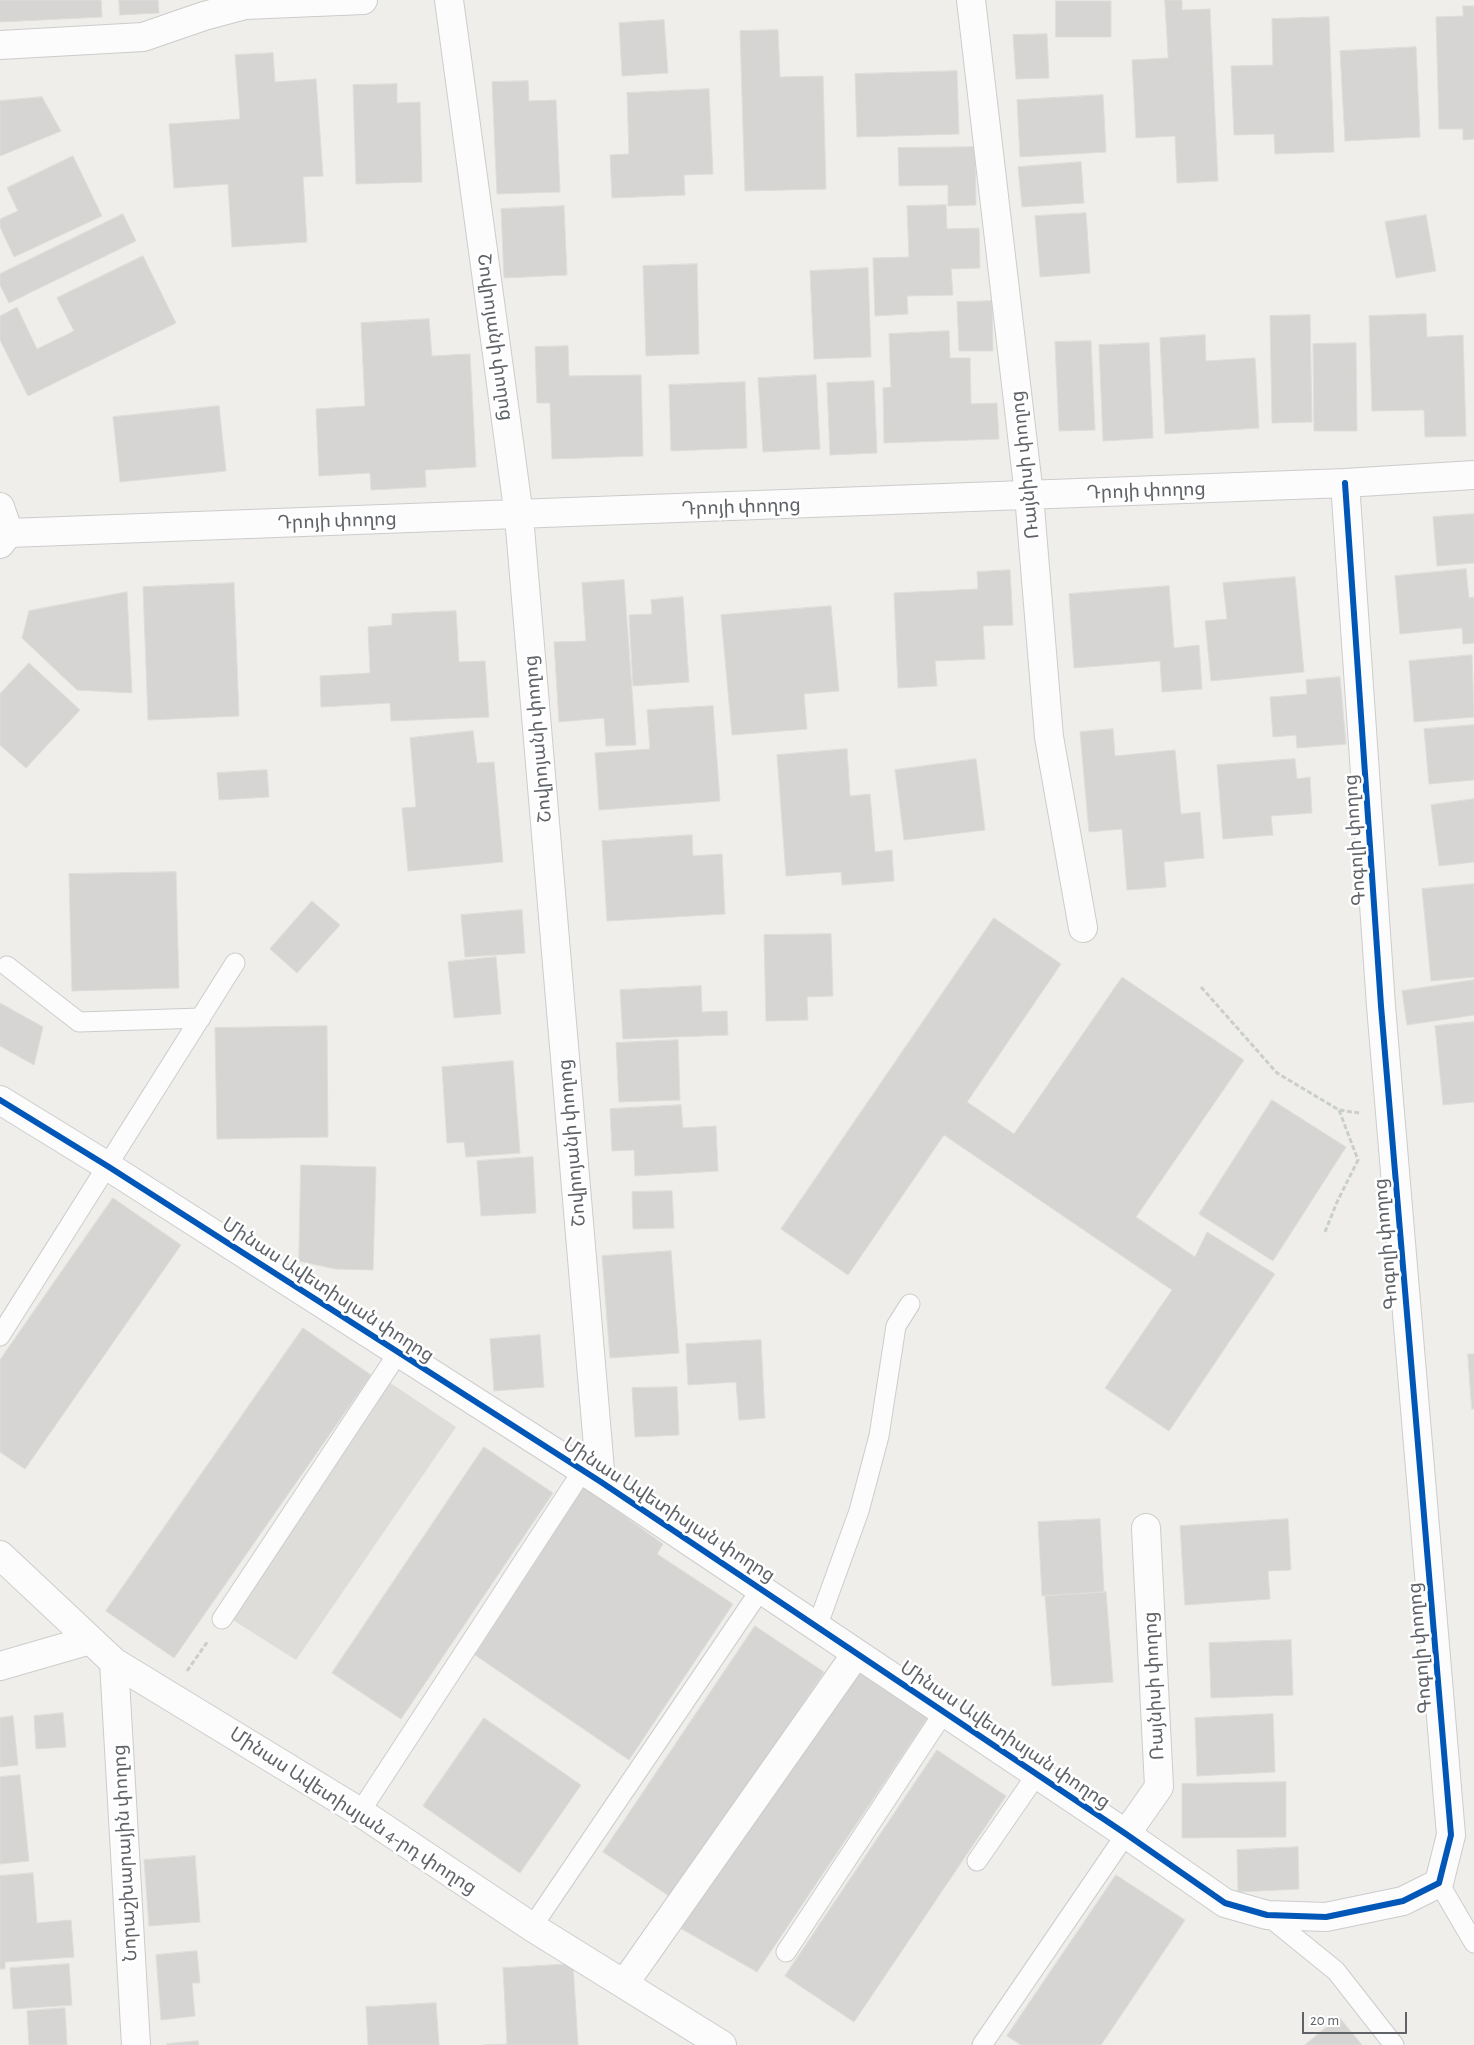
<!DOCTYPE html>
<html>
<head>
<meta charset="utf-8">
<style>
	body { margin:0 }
	#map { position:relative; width:1474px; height:2045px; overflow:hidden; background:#efeeea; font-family:"Alegreya Sans",sans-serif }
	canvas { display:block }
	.scale { position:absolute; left:1302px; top:2012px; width:105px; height:22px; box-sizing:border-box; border:2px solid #5f6368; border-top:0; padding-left:6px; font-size:15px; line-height:18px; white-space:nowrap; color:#5f6368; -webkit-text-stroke:4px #fff; paint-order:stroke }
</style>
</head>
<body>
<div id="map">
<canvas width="1474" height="2045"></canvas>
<div class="scale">20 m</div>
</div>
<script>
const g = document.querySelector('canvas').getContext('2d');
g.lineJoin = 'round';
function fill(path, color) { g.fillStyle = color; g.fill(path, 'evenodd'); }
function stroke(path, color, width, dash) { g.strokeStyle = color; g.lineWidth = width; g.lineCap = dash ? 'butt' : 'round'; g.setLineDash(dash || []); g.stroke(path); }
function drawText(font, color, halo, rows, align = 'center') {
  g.font = font + ' "Alegreya Sans","Noto Sans Armenian",sans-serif'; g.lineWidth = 5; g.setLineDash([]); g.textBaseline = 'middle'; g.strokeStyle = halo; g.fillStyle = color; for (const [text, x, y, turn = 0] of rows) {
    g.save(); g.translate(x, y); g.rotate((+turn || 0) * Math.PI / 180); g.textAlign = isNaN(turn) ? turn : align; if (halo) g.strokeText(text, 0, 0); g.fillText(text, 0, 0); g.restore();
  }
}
const industrial = new Path2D(`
	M389 1382 456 1427 296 1660 225 1615Z`);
const building = new Path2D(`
	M0 0H101L102 17 0 22Z
	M119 0H158L159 13 120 15Z
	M1165 0H1182V10L1210 9 1218 181 1177 183 1175 136 1136 138 1132 60 1168 58Z
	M1056 1H1111V37H1056Z
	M1463 6H1474V139L1463 140V129H1439L1436 17 1463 16Z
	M1329 17 1334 152 1275 154 1274 134 1234 135 1231 66 1273 65 1272 19Z
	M664 20 668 73 622 76 619 23Z
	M778 30 780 77 823 76 826 189 745 191 740 31Z
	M1047 34 1049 78 1016 79 1013 35Z
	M1416 47 1420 137 1345 141 1340 51Z
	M273 53 275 82 316 79 323 176 303 177 307 242 232 247 228 184 174 188 169 124 240 119 235 55Z
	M957 71 959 134 857 137 855 74Z
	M528 81 529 101 556 100 560 192 497 194 492 82Z
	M397 84V103L420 102 422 182 356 184 353 85Z
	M709 89 713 174 684 175 685 195 612 198 610 155 629 154 627 93Z
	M1103 95 1106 152 1020 157 1017 100Z
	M42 97 61 131 0 156V101Z
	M975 147 976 205 948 206V185L899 186 898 148Z
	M73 156 102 216 14 257 0 227V219L18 211 7 188Z
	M1081 162 1084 203 1022 207 1018 167Z
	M946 205 947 229 979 228 980 268 951 269 953 295 907 296 908 314 875 316 873 258 909 257 907 206Z
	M564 206 567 275 504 278 501 209Z
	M1086 213 1090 273 1040 277 1035 216Z
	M123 214 136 241 9 303 0 285V274Z
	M1426 215 1436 271 1396 278 1385 222Z
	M143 256 176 323 28 396 0 340V316L17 307 37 349 74 331 57 298Z
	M697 264 699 354 646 356 643 266Z
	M868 268 871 357 814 359 810 271Z
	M992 301 993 351H959L957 302Z
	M1426 314 1427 337 1463 335 1466 436 1425 437 1424 410 1372 411 1369 316Z
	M1310 315 1312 422 1272 423 1270 316Z
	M429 319 432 356 470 354 476 467 425 470 426 487 371 490 370 473 319 476 316 409 365 406 361 323Z
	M949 331 950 358H970L971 404 997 403 999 439 884 443 883 388 891 387 889 334Z
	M1205 335 1206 361 1255 358 1259 428 1165 434 1160 338Z
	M1091 341 1095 430 1059 431 1055 342Z
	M1149 343 1153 438 1103 441 1099 345Z
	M1356 343 1357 431H1314L1313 344Z
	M568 346 569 376 641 375 643 456 552 459 550 403H537L535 347Z
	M816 375 820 449 763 452 758 378Z
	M874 381 877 453 830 455 827 383Z
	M745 382 747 448 671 451 669 385Z
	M219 406 226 471 120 482 113 417Z
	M1474 514V563L1437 566 1433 517Z
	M1466 569 1469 598 1474 597V643L1463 644 1462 628 1400 634 1395 576Z
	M1010 570 1013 625 983 626 985 659 935 661 937 686 898 688 894 593 978 589 977 572Z
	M1295 577 1304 672 1211 681 1205 621 1227 619 1223 583Z
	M624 580 636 745 606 746 604 718 559 722 554 642 586 641 582 583Z
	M234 583 239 716 148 720 143 587Z
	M1169 586 1174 648 1199 645 1202 689 1162 692 1160 661 1074 668 1069 594Z
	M127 592 132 693 77 690 22 638 29 611Z
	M683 597 689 682 633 686 629 615 652 614 651 600Z
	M831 606 839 691 804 694 807 729 732 735 721 615Z
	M456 611 459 662 485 661 489 717 391 721 390 703 321 707 320 676 370 673 368 627 392 625V614Z
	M1472 655 1474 717 1414 722 1409 661Z
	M29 663 80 710 26 768 0 745V694Z
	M1340 677 1346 744 1297 748 1296 735 1273 737 1270 697 1307 694 1306 680Z
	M713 706 720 801 599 810 595 753 650 749 647 710Z
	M1474 725V780L1429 784 1424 729Z
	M1113 729 1115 756 1175 750 1181 814 1200 812 1204 858 1164 862 1166 887 1127 890 1122 829 1089 832 1080 732Z
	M473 731 477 763 494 762 503 862 408 871 402 808 416 807 410 738Z
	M847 749 850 796 870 794 875 852 892 850 894 881 842 885 841 872 786 876 777 755Z
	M976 759 985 830 904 840 895 770Z
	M1295 759 1297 779 1310 777 1312 813 1271 816 1273 835 1223 839 1217 765Z
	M267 770 269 797 219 800 217 773Z
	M1474 799V862L1439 866 1431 805Z
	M692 835 693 856 722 854 725 914 607 921 602 841Z
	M176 872 179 988 72 991 69 874Z
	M1474 884V977L1431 981 1422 889Z
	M312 901 340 925 297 973 270 949Z
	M522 910 525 953 465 957 461 915Z
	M994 918 1061 964 967 1102 1014 1134 1122 977 1244 1060 1136 1217 1195 1257 1207 1232 1275 1274 1169 1431 1105 1388 1172 1290 944 1135 848 1275 781 1229Z
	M831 934 833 996 807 997 808 1020 766 1021 764 935Z
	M496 957 501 1014 454 1018 448 962Z
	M1474 980V1015L1407 1025 1402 991Z
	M701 986 702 1012 727 1011 728 1035 623 1039 620 990Z
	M0 1003 43 1027 34 1065 0 1046Z
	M1474 1022V1102L1443 1105 1435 1026Z
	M327 1026 328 1137 217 1139 215 1028Z
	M678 1040 680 1100 619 1102 616 1043Z
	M513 1061 520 1153 466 1157 464 1142 447 1143 442 1067Z
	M1272 1100 1346 1147 1273 1261 1199 1214Z
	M681 1105 683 1128 716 1126 718 1171 635 1176 634 1150 612 1151 610 1109Z
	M533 1157 536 1213 481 1216 477 1161Z
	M301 1165 376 1167 373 1270 335 1269 299 1261Z
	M672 1191 674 1228 633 1229 632 1192Z
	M113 1198 181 1245 25 1469 0 1452V1360Z
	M671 1251 679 1353 610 1358 602 1256Z
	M303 1328 371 1375 174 1658 106 1611Z
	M540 1335 544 1387 494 1391 490 1339Z
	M761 1340 765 1418 739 1420 736 1382 688 1385 686 1344Z
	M1468 1354H1474V1409H1472Z
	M677 1387 679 1435 635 1437 632 1388Z
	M484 1447 553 1493 401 1719 332 1673Z
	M584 1487 663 1544 657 1554 733 1604 629 1760 475 1655Z
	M1100 1519 1104 1592 1042 1596 1038 1522Z
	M1288 1519 1291 1570 1268 1571 1270 1599 1185 1605 1180 1526Z
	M1106 1592 1113 1682 1052 1686 1045 1596Z
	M755 1626 824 1672 672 1898 603 1852Z
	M1291 1640 1293 1695 1211 1698 1209 1643Z
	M855 1668 928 1717 757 1972 680 1928Z
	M63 1713 66 1747 36 1749 34 1716Z
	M1273 1714 1275 1772 1197 1776 1195 1718Z
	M13 1716 18 1765 0 1767V1718Z
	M484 1718 581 1785 520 1873 423 1806Z
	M937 1750 1006 1796 854 2022 785 1976Z
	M20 1775 29 1861 0 1864V1777Z
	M1286 1782V1837L1182 1838V1784Z
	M1298 1847 1299 1889 1238 1892 1237 1850Z
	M195 1856 200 1922 149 1926 144 1860Z
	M33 1873 37 1923 71 1920 74 1957 5 1962V1969H0V1876Z
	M1116 1875 1185 1920 1101 2045H1021L1007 2036Z
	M197 1951 200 1983H192L195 2016 161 2020 156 1955Z
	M69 1964 72 2005 13 2009 10 1968Z
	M573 1964 578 2045H484L507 2044 503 1968Z
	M436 2003 439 2045H368L366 2007Z
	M65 2008 67 2045H29L27 2011Z
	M1339 2017 1362 2045H1305Z
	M198 2041 199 2045H167V2044Z`);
const path = new Path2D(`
	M1201 987 1277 1073 1339 1110 1359 1113
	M1325 1232 1337 1202 1358 1160 1339 1110
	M187 1671 208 1641`);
const service = new Path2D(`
	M7 966 79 1022 201 1018
	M0 1336 235 963
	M222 1619 398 1353
	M817 1627 859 1511 879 1436 896 1326 910 1304
	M360 1812 583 1470
	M977 1861 1037 1774
	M1439 1883 1474 1943
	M1267 1915 1336 1971 1394 2045
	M532 1927 761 1589
	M786 1952 944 1712
	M982 2045 1126 1834`);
const minor = new Path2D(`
	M449 0 519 516 601 1482
	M971 0 1029 495 1049 737 1083 928
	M0 45 143 37 204 16 245 5 363 0
	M9 533 1345 483 1474 475
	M0 1100 109 1167 601 1482 1126 1834 1225 1903 1267 1915 1326 1917 1403 1901 1439 1883 1451 1835 1381 1006 1345 483
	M0 1555 114 1662 360 1812 532 1927 722 2045
	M114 1662 136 2045
	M0 1666 90 1640
	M1126 1834 1159 1787 1146 1528
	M624 1984 856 1654`);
const tertiary = new Path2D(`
	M0 507 9 533 0 544`);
const cycleway = new Path2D(`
	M0 1100 109 1167 601 1482 1126 1834 1225 1903 1267 1915 1326 1917 1403 1901 1439 1883 1451 1835 1381 1006 1345 483`);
const streetNames = [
	["Շովրոյանի փողոց",495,337,82],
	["Ռայնիսի փողոց",1025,465,-96],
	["Դրոյի փողոց",1146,491,-2],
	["Դրոյի փողոց",741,507,-2],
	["Դրոյի փողոց",337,521,-2],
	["Շովրոյանի փողոց",538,739,-95],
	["Գոգոլի փողոց",1355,840,-94],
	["Շովրոյանի փողոց",572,1143,-95],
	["Գոգոլի փողոց",1386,1244,-95],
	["Մինաս Ավետիսյան փողոց",328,1290,33],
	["Մինաս Ավետիսյան փողոց",669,1510,33],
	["Գոգոլի փողոց",1420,1648,-95],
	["Ռայնիսի փողոց",1154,1686,-93],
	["Մինաս Ավետիսյան փողոց",1005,1735,34],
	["Մինաս Ավետիսյան 4-րդ փողոց",353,1811,33],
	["Նորաշխարային փողոց",125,1853,-93]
];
fill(industrial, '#dfddda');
fill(building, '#d6d5d3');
stroke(building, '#deddd9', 1);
stroke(service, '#cbcccc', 21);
stroke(minor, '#cbcccc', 30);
stroke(tertiary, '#cbcccc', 30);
stroke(path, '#cacfcc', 3, [5, 2.5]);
stroke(service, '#fdfcfc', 19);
stroke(minor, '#fdfcfc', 28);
stroke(tertiary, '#fdfcfc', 28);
stroke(cycleway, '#0057b8', 6);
drawText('19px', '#5f6368', '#fff', streetNames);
</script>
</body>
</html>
